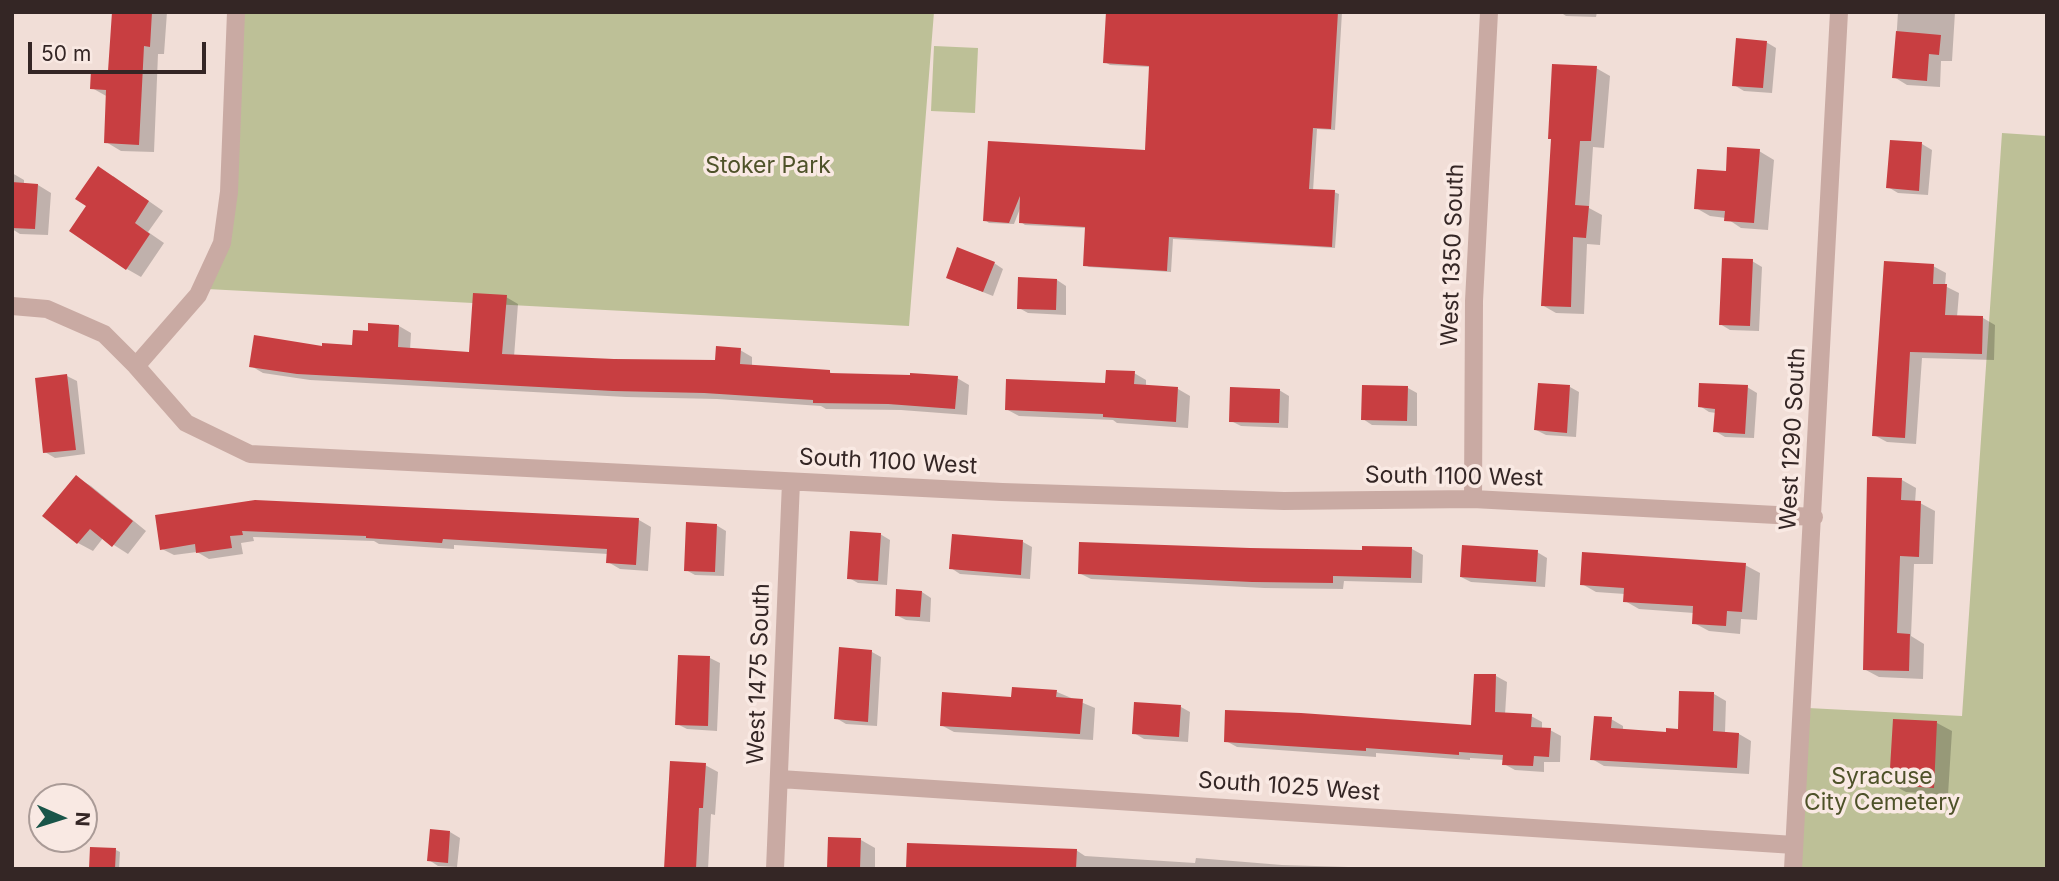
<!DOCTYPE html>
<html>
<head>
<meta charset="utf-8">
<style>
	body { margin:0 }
	#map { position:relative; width:2059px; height:881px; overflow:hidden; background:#f1ded7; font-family:Inter,sans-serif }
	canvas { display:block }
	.frame { position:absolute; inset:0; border:14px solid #342625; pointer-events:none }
	.north { position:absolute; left:28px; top:783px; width:70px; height:70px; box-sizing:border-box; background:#f9e9e3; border:2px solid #aa9b97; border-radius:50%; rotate:93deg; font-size:19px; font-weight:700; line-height:28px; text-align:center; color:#342625 }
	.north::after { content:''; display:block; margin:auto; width:24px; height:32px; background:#1a5549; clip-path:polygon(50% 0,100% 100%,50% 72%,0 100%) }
	.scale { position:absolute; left:28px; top:42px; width:178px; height:32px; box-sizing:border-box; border:4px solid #342625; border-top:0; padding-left:9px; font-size:21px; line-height:24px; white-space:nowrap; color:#342625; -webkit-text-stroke:5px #f9e9e3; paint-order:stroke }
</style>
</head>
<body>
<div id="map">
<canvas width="2059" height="881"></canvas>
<div class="frame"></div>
<div class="north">N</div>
<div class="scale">50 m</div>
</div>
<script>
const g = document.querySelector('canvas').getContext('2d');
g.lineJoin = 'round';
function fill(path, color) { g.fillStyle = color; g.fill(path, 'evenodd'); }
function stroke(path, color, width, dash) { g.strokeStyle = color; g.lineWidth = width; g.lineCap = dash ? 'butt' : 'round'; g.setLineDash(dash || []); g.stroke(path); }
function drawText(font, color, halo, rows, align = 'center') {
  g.font = font + ' Inter,sans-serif'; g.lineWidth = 7; g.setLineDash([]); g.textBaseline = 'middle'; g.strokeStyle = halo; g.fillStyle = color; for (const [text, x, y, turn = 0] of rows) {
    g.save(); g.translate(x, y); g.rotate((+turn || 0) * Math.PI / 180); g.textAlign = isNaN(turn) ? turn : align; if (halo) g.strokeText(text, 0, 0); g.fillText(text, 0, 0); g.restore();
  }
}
const green = new Path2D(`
	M231 12H934L909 326 207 289 220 233Z
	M934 46 978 48 975 113 931 111Z
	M2002 133 2047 136V869H1799L1808 708 1962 716Z`);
const shadow = new Path2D(`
	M114 12H167L164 54H158L154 152 121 151 106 142 108 97 92 88 110 72Z
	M1108 12H1342L1335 130 1317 129 1313 191 1334 192 1339 194 1335 248 1173 239 1171 272 1089 267 1085 265 1087 228 1025 225 1021 222V206L1014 224 989 223 985 220 989 143 1146 152 1151 67 1110 65 1105 62Z
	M1560 12H1597L1596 17 1566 16Z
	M1898 12H1955L1952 61H1941L1940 87 1907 85 1894 77Z
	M1766 42 1776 48 1772 93 1744 91 1734 85Z
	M1596 68 1610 76 1604 148 1593 147 1589 208 1602 215 1600 245 1587 244 1584 314 1556 313 1542 305Z
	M1891 142 1922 144 1932 150 1928 195 1898 193 1888 187Z
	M1759 151 1774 160 1768 230 1741 228 1726 218 1710 216 1696 208 1727 173Z
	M12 173 24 180V184L38 185 51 193 48 235 20 234 12 229Z
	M113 176 163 211 148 232 164 243 141 277 127 269Z
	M1752 261 1762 267 1759 331 1730 330 1720 324Z
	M994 263 1003 269 993 296 957 282Z
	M1933 266 1946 273 1945 286 1959 293 1957 317 1983 318 1995 325 1994 360 1922 358 1916 444 1887 442 1874 435Z
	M1057 280 1066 286V315L1028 313 1019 308Z
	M506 297 518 304 514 357 717 362 740 350 752 357V367L829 372 834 374 957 378 969 385 967 415 901 410 826 409 821 406 717 399 626 397 310 380 263 373 251 366 324 348 354 347 369 333 370 325 399 326 411 333 410 350 471 354Z
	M1134 373 1146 380V387L1178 389 1190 396 1188 428 1117 423 1113 420 1019 416 1006 409 1107 385Z
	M67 376 77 381 85 454 55 458 45 452Z
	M1570 387 1579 392 1576 437 1546 435 1536 430Z
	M1747 387 1757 393 1754 438 1725 437 1715 431 1716 413 1709 412 1700 406Z
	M1408 388 1417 393V426L1372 425 1363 419Z
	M1279 390 1289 396 1288 428 1241 426 1231 421Z
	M76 477 91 486 146 531 128 554 103 538 93 551 78 543 45 516Z
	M1902 480 1916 488 1915 503H1920L1935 511 1933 564H1914L1911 636 1924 644 1923 679 1879 677 1864 669Z
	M157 517 639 520 651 527 648 571 620 569 608 562V554L454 545V549L379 544 374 541 253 537 254 541 241 543 243 554 209 559 197 552 174 555 162 549Z
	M716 525 726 531 724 576 695 575 686 570Z
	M880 534 890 540 887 585 858 583 849 578Z
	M1023 542 1032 547 1030 579 960 574 951 568Z
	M1412 549 1423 555 1422 583 1344 581 1343 589 1264 588 1091 579 1079 573Z
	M1537 552 1547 558 1545 587 1471 582 1461 577Z
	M1745 565 1760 573 1757 620 1741 619 1740 634 1709 631 1694 623V613L1639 609 1625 601V594L1596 592 1582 584Z
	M922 592 931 598 930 622 906 620 896 615Z
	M872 652 881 657 877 726 846 724 836 718Z
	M710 658 720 663 717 731 687 729 677 724Z
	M1496 676 1507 682 1505 715 1531 716 1542 722V729L1550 730 1561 736 1560 762H1544V772L1515 770 1504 764V760L1470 758V760L1376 753V757L1237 747 1226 741 1473 727Z
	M1057 692 1095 708 1093 740 954 732 941 725 1013 699Z
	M1714 694 1726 701 1725 733 1739 734 1751 741 1749 774 1604 766 1592 759 1611 719 1623 726V730L1668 734 1679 731Z
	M1181 707 1190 712 1188 742 1144 739 1134 733Z
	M1937 723 1952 731 1948 795 1906 792 1891 784Z
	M705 765 718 772 715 815 711 814 708 869H666Z
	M450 832 460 838 457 867 438 866 429 860Z
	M861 840 875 848V869H829Z
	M116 850 120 852 119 869H92Z
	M1076 850 1085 856 1195 863 1196 858 1282 865 1415 869H908Z`);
const building = new Path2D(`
	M112 12H152L150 47 144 46 139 145 104 143 106 90 90 89 91 70 108 71Z
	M1106 12H1338L1331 129 1313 128 1309 189 1335 190 1332 247 1169 237 1167 271 1083 266 1085 227 1019 223 1020 196 1009 223 983 221 988 141 1145 150 1149 66 1103 63Z
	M1896 31 1941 35 1939 55 1929 54 1927 81 1892 78Z
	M1736 38 1767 41 1763 88 1732 86Z
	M1552 64 1597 66 1591 141H1580L1575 205 1589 206 1586 238 1573 237 1571 307 1541 306 1551 139H1548Z
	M1890 140 1922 142 1919 191 1886 188Z
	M1727 147 1760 149 1754 223 1724 221 1725 211 1694 209 1697 169 1726 171Z
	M98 166 149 201 135 223 150 234 126 270 69 231 86 206 75 199Z
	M12 182 38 184 35 229 12 228Z
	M957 247 995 262 983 292 946 278Z
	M1722 258 1753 259 1750 326 1719 325Z
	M1884 261 1934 264 1933 284H1947L1945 315 1983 316 1982 354 1910 352 1905 438 1872 436Z
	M1018 277 1057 279 1056 310 1017 309Z
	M473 293 507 295 502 354 614 359 715 360 716 346 741 348 740 364 830 370V373L910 375V373L958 376 955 409 888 404 813 403V400L704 393 613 391 297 374 249 367 254 335 322 346V343L352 345 353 330 368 331V323L399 325 398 347 469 352Z
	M1106 370 1135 371 1134 384 1178 387 1176 422 1103 417V414L1005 410 1006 379 1105 383Z
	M67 374 76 450 43 453 35 378Z
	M1538 383 1570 385 1567 433 1534 430Z
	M1699 383 1748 385 1745 434 1713 432 1715 409 1698 407Z
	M1362 385 1408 386 1407 421 1361 420Z
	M1230 387 1280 389 1279 423 1229 422Z
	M76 475 133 521 112 547 90 529 77 544 42 516Z
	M1867 477 1902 478 1901 500 1921 501 1919 557 1900 556 1897 633 1910 634 1909 671 1863 670Z
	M255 500 639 518 636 565 606 563 607 549 443 539 442 543 366 538V536L242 531 243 535 230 536 232 548 196 553 195 544 160 550 155 515Z
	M686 522 717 524 715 572 684 571Z
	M850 531 881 533 878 581 847 579Z
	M952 534 1023 540 1021 575 949 569Z
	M1079 542 1250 548 1362 550V546L1412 547 1411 578 1333 576V583L1252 582 1078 574Z
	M1462 545 1538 550 1536 582 1460 577Z
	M1582 552 1746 563 1742 612 1727 611 1726 626 1692 624 1693 606 1623 602 1624 588 1580 585Z
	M896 589 922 591 920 617 895 616Z
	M839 647 872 650 868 722 834 719Z
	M678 655 710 656 708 726 675 725Z
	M1474 674H1496L1495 712 1532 714 1531 727 1551 728 1549 757 1534 756 1533 766 1502 765 1503 755 1459 752V755L1366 748V751L1224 742 1225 710 1301 713 1471 725Z
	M1012 687 1057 690 1056 697 1083 699 1080 734 940 726 942 692 1011 697Z
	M1679 691 1714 692 1713 731 1739 733 1737 768 1590 760 1594 716 1612 717 1611 728 1666 732V728L1678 729Z
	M1134 702 1181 705 1179 737 1132 734Z
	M1893 719 1937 721 1934 788 1889 785Z
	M670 761 706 763 703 808H699L696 869H664Z
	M430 829 450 831 448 863 427 861Z
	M828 837 861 838 860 869H827Z
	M907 843 1077 849 1076 869H906Z
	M90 847 116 848 115 869H89Z`);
const street = new Path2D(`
	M12 306 47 309 104 334 136 366 186 423 250 454 1002 492 1284 501 1473 499 1814 517
	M136 366 198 295 222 243 229 192 236 12
	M1473 499 1474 301 1489 12
	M780 779 1794 845
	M775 869 791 482
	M1793 869 1839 12`);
const parkNames = [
	["Stoker Park",768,166],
	["Syracuse",1882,777],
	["City Cemetery",1882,803]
];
const streetNames = [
	["West 1350 South",1453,255,-88],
	["West 1290 South",1793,439,-87],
	["South 1100 West",888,462,3],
	["South 1100 West",1454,477,1],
	["West 1475 South",759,674,-88],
	["South 1025 West",1289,787,4]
];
fill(green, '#bdc097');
fill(shadow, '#0003');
fill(building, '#c83e41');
stroke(street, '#c9aaa3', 18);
drawText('23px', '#4e5229', '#f9e9e3', parkNames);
drawText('23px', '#342625', '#f9e9e3', streetNames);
</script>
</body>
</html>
